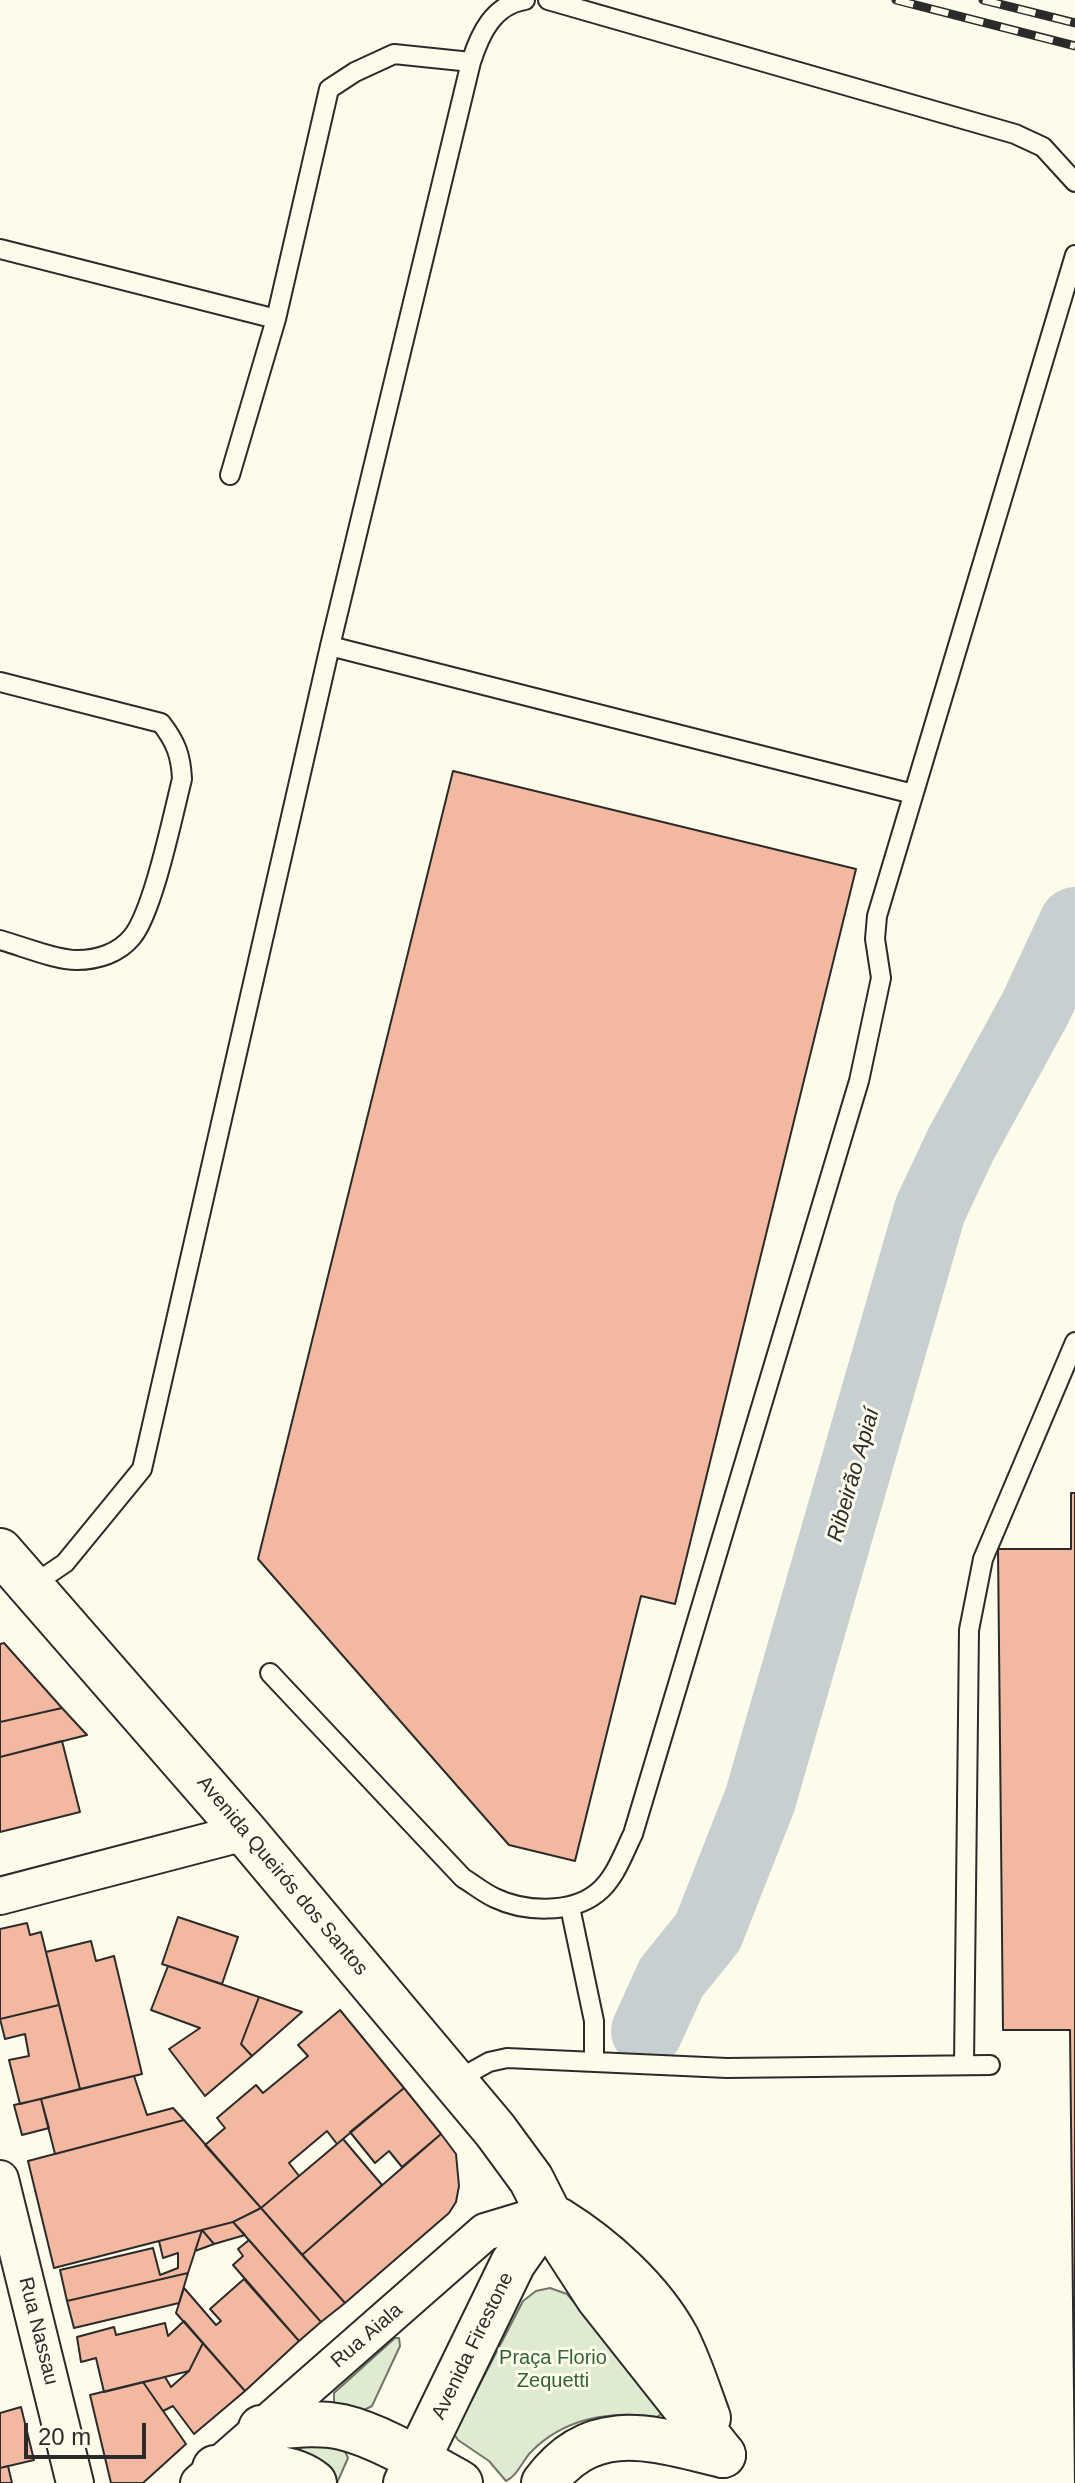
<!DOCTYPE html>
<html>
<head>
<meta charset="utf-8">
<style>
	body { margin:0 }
	#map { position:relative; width:1075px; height:2483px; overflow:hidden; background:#fdfbea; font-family:Helvetica,sans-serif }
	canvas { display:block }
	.scale { position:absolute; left:24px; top:2423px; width:122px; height:36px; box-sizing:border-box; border:4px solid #2b2b2b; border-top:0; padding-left:10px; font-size:24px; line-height:28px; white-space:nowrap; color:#2b2b2b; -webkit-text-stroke:6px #fdfbea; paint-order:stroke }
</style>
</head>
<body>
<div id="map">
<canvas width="1075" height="2483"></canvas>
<div class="scale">20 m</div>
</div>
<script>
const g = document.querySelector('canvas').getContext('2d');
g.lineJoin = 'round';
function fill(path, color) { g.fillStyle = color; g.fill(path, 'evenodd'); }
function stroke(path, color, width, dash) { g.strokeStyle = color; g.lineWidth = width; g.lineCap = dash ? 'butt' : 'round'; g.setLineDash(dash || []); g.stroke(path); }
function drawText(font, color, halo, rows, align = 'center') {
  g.font = font + ' Helvetica,sans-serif'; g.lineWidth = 6; g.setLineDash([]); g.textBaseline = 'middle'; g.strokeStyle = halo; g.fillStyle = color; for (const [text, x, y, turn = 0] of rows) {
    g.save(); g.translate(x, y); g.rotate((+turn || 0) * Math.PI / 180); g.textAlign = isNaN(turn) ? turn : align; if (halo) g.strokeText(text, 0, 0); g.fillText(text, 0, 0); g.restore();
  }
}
const green = new Path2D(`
	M550 2288 567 2294 658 2402 662 2408 661 2414 657 2417C611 2410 563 2418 530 2453 522 2462 517 2476 506 2481L489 2461 458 2440 454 2434 523 2301 536 2291Z
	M395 2338H399L400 2346 372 2406 364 2410 334 2403V2393Z
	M275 2435 344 2449 348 2458 337 2483 311 2456Z`);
const river = new Path2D(`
	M647 2031 671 1978 708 1932 760 1800 930 1210 961 1144 1036 1007 1075 923`);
const building = new Path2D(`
	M453 771 856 869 675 1604 641 1596 575 1861 509 1845 258 1559Z
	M1071 1493H1075V2483L1070 2030H1003L998 1549H1071Z
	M4 1643 62 1708 0 1722V1644Z
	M62 1708 87 1735 0 1757V1722Z
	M62 1741 80 1812 0 1832V1757Z
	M178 1917 238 1937 222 1984 162 1964Z
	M27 1923 30 1935 41 1932 59 2005 0 2019V1929Z
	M91 1941 96 1961 114 1956 142 2074 80 2089 46 1952Z
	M168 1966 259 1997 241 2044 252 2056 205 2096 169 2049 200 2028 151 2010Z
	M259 1997 302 2012 252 2056 241 2044Z
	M59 2005 80 2089 20 2104 9 2060 29 2056 25 2034 5 2039 0 2019Z
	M340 2010 404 2088 337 2144 327 2131 289 2163 299 2176 261 2208 205 2145 225 2128 217 2118 256 2085 263 2093 308 2056 298 2045Z
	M134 2076 147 2115 173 2108 184 2120 55 2154 41 2099Z
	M404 2088 441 2134 402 2167 389 2151 375 2163 350 2132Z
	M41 2099 49 2128 22 2135 14 2105Z
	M184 2120 261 2208 233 2222 54 2268 28 2161Z
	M441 2134 456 2154 459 2186 456 2202 449 2213 345 2303 302 2255Z
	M343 2139 382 2185 302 2255 261 2208Z
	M261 2208 345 2303 321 2322 233 2222Z
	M233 2222 245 2235 214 2244 202 2230Z
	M202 2230 188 2273 67 2301 60 2270 153 2248 160 2275 178 2268V2253L163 2258 159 2241Z
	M202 2230 214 2244 195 2251Z
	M249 2240 321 2322 299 2341 233 2265 243 2256 238 2249Z
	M188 2273 179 2303 74 2328 67 2301Z
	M244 2279 299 2341 245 2391 176 2313 184 2288 216 2325 221 2321 210 2309Z
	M184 2321 203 2343 189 2371 104 2392 96 2358 81 2362 77 2337 114 2327 116 2335 165 2323 168 2336Z
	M203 2343 245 2391 194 2434 173 2406 163 2411 143 2382 165 2377 171 2387 189 2371Z
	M143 2382 186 2444 143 2483H111L90 2395Z
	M21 2407 34 2460 0 2468V2413Z
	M8 2466 12 2483H0V2468Z`);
const lane = new Path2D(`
	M548 0 1015 134 1043 147 1075 182
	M0 249 276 319
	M230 475 276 319 329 89 355 72 394 54 471 62
	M330 646 913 794
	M0 682 161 723C176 742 181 756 182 779 173 815 153 912 132 937 119 953 98 960 77 960 55 960 22 946 0 940
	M31 1586 65 1563 142 1469 330 646 471 62C480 34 493 5 525 0
	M270 1673 463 1878C473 1884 484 1893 495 1898 524 1912 571 1914 597 1893 615 1879 623 1854 633 1834L859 1081 881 978 875 939 877 916 1075 255
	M570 1907 594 2021V2061
	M964 2064 969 1630 983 1559 1075 1342
	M455 2081 489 2062 507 2058 727 2068 990 2065`);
const street = new Path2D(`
	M0 1896 245 1832
	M0 2179 75 2483
	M199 2483 485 2232 548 2213`);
const secondary = new Path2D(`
	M261 2428C287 2426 316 2421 342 2427 380 2436 425 2464 460 2483
	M215 2468C247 2467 288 2462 314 2483
	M406 2483 513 2263 548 2213
	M544 2483C593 2416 654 2439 723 2455`);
const primary = new Path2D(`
	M0 1551 245 1832 495 2130 531 2179 565 2246 598 2297 723 2455
	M558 2220C603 2248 650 2290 676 2337 689 2362 698 2391 708 2418`);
const rail = new Path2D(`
	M896 0 1075 46
	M983 0 1075 23`);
const streetNames = [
	["Avenida Queirós dos Santos",282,1876,50],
	["Rua Nassau",38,2331,76],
	["Rua Aiala",367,2336,-41],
	["Avenida Firestone",473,2346,-64]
];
const parkNames = [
	["Praça Florio",553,2358],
	["Zequetti",553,2381]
];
const waterNames = [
	["Ribeirão Apiaí",854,1475,-74]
];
fill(green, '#deebd1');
stroke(green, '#74746e', 2);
stroke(river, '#c7d0d0', 72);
fill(building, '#f2b8a0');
stroke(building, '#2b2b2b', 2);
stroke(lane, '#2b2b2b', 22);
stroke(street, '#2b2b2b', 40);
stroke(secondary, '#2b2b2b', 48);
stroke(primary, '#2b2b2b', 48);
stroke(lane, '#fdfbea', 18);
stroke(street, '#fdfbea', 36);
stroke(secondary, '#fdfbea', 44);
stroke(primary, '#fdfbea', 44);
stroke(rail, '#2b2b2b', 9);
stroke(rail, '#fdfbea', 6, [18]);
drawText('20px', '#2b2b2b', '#fdfbea', streetNames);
drawText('20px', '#34623c', '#fdfbea', parkNames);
drawText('italic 22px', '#2b2b2b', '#fdfbea', waterNames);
</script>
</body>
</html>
